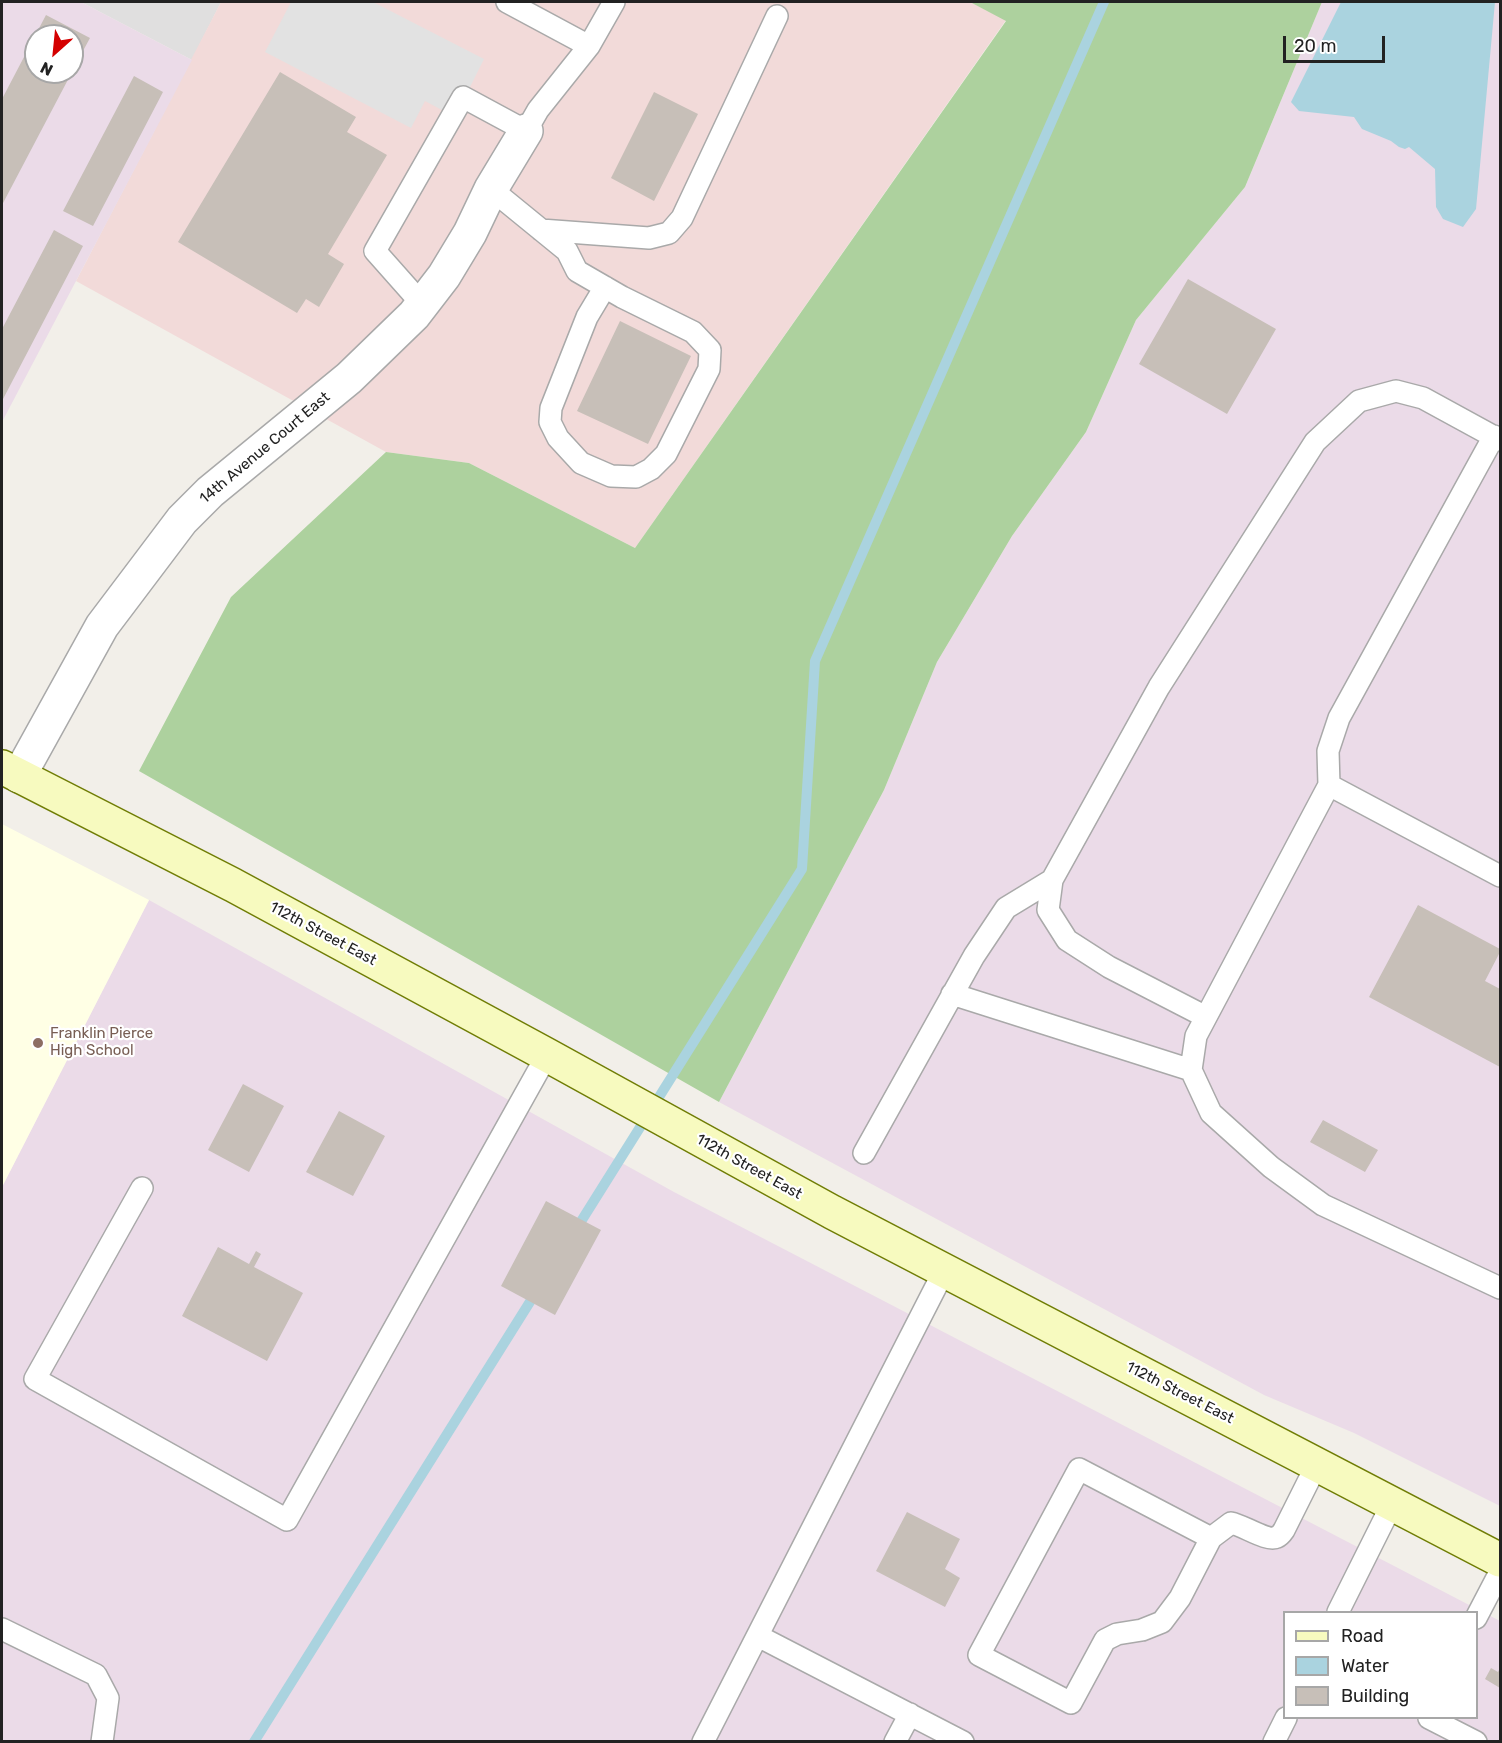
<!DOCTYPE html>
<html>
<head>
<meta charset="utf-8">
<style>
	body { margin:0 }
	#map { position:relative; width:1502px; height:1743px; overflow:hidden; background:#f2efe9; font-family:Rubik,sans-serif }
	canvas { display:block }
	.frame { position:absolute; inset:0; border:3px solid #222; pointer-events:none }
	.legend { position:absolute; left:1283px; top:1611px; width:195px; height:108px; box-sizing:border-box; background:#fff; border:2px solid #a7a7a7; margin:0; padding:8px 10px; list-style:none; font-size:18px; color:#222 }
	.legend li { display:flex; align-items:center; gap:12px; height:30px }
	.legend b { width:30px; border:2px solid #a7a7a7 }
	.north { position:absolute; left:24px; top:24px; width:60px; height:60px; box-sizing:border-box; background:#fff; border:2px solid #a7a7a7; border-radius:50%; rotate:207deg; font-size:16px; font-weight:700; line-height:24px; text-align:center; color:#222 }
	.north::after { content:''; display:block; margin:auto; width:21px; height:27px; background:#d40000; clip-path:polygon(50% 0,100% 100%,50% 72%,0 100%) }
	.scale { position:absolute; left:1283px; top:36px; width:102px; height:27px; box-sizing:border-box; border:3px solid #222; border-top:0; padding-left:8px; font-size:18px; line-height:21px; white-space:nowrap; color:#222; -webkit-text-stroke:4px #fff; paint-order:stroke }
</style>
</head>
<body>
<div id="map">
<canvas width="1502" height="1743"></canvas>
<div class="frame"></div>
<ul class="legend">
<li><b style="height:8px;background:#f7fabf"></b>Road</li>
<li><b style="height:16px;background:#aad3df"></b>Water</li>
<li><b style="height:16px;background:#c7bfb8"></b>Building</li>
</ul>
<div class="north">N</div>
<div class="scale">20 m</div>
</div>
<script>
const g = document.querySelector('canvas').getContext('2d');
g.lineJoin = 'round';
function fill(path, color) { g.fillStyle = color; g.fill(path, 'evenodd'); }
function stroke(path, color, width, dash) { g.strokeStyle = color; g.lineWidth = width; g.lineCap = dash ? 'butt' : 'round'; g.setLineDash(dash || []); g.stroke(path); }
function drawText(font, color, halo, rows, align = 'center') {
  g.font = font + ' Rubik,sans-serif'; g.lineWidth = 4.5; g.setLineDash([]); g.textBaseline = 'middle'; g.strokeStyle = halo; g.fillStyle = color; for (const [text, x, y, turn = 0] of rows) {
    g.save(); g.translate(x, y); g.rotate((+turn || 0) * Math.PI / 180); g.textAlign = isNaN(turn) ? turn : align; if (halo) g.strokeText(text, 0, 0); g.fillText(text, 0, 0); g.restore();
  }
}
const residential = new Path2D(`
	M81 2H221L192 60Z`);
const commercial = new Path2D(`
	M221 2H970L1006 20 635 548 469 463 386 452 76 281Z`);
const industrial = new Path2D(`
	M2 2H81L192 60 2 422ZM36 36H72V72H36Z
	M1322 2H1500V1506L1354 1433 1264 1395 719 1102 884 790 937 662 1012 536 1086 432 1136 320 1245 187Z
	M149 900 674 1192 1500 1621V1741H2V1187ZM1284 1612H1476V1718H1284Z`);
const education = new Path2D(`
	M2 824 149 900 2 1187Z`);
const forest = new Path2D(`
	M970 2H1322L1245 187 1136 320 1086 432 1012 536 937 662 884 790 719 1102 139 771 231 597 386 452 469 463 635 548 1006 21Z`);
const parking = new Path2D(`
	M291 2H373L484 59 455 117 425 101 411 128 265 52Z`);
const water = new Path2D(`
	M1341 2H1495L1476 209 1463 227 1443 219 1436 207 1435 169 1409 147 1405 149 1399 147 1391 141 1362 129 1354 117 1299 111 1291 102Z`);
const stream = new Path2D(`
	M575 1231 802 869 815 661 1104 2
	M254 1742 538 1289`);
const building = new Path2D(`
	M46 15 90 38 72 71V36H36V72H72L2 205V99Z
	M280 72 356 117 347 132 387 155 328 254 344 264 319 307 306 299 297 313 178 242Z
	M134 76 163 92 93 226 63 211Z
	M654 92 698 114 654 201 611 178Z
	M54 230 83 246 2 401V329Z
	M1188 279 1276 329 1227 414 1139 364Z
	M620 321 691 356 648 444 577 411Z
	M1418 905 1500 949V952L1485 981 1500 989V1067L1369 997Z
	M243 1084 284 1106 249 1172 208 1150Z
	M339 1111 385 1136 353 1196 306 1172Z
	M1323 1120 1378 1150 1365 1172 1310 1142Z
	M546 1201 601 1230 555 1315 501 1286Z
	M218 1247 249 1264 256 1251 261 1254 254 1267 303 1293 267 1361 182 1316Z
	M907 1512 960 1539 945 1569 960 1578 945 1607 876 1571Z
	M1491 1668 1498 1672 1500 1668V1688L1485 1679Z`);
const lane = new Path2D(`
	M507 2 589 46
	M491 189 567 251 577 271 622 297 693 332 710 350 709 369 666 454 651 469 636 477 611 476 581 463 558 438 550 422 551 408 587 317 605 287
	M541 230 649 238 669 233 682 218 777 16
	M422 304 375 251 463 97 526 131 538 110 589 46 614 2
	M1329 785 1328 751 1339 718 1494 436
	M1500 876 1329 785 1196 1036 1191 1070 1211 1113 1271 1167 1323 1205 1500 1288
	M952 994 1191 1070
	M1206 1017 1109 967 1067 940 1048 910 1052 880 1159 687 1315 442 1359 401 1396 391 1423 398 1500 440
	M864 1153 974 956 1006 908 1052 880
	M142 1188 35 1379 287 1520 547 1055
	M1211 1538 1079 1469 979 1655 1071 1703 1105 1640 1117 1634 1142 1630 1162 1622 1180 1598 1211 1538 1231 1523C1243 1525 1267 1542 1277 1537 1280 1536 1282 1533 1284 1530L1317 1464
	M1338 1612 1392 1504
	M1476 1618 1500 1572
	M2 1629 96 1675 108 1698 102 1742
	M758 1636 963 1742
	M1429 1718 1476 1742
	M703 1742 944 1271
	M895 1742 910 1714
	M1274 1742 1286 1718`);
const street = new Path2D(`
	M19 776 102 626 182 520 210 492 349 378 414 315 444 276 470 233 491 189 526 131`);
const secondary = new Path2D(`
	M2 767 233 885 547 1055 832 1212 1500 1560`);
const markers = [
	[38,1043,6,"#8d6e63"]
];
const streetNames = [
	["14th Avenue Court East",265,448,-40],
	["112th Street East",323,934,28],
	["112th Street East",749,1167,29],
	["112th Street East",1180,1393,27]
];
const educationNames = [
	["Franklin Pierce",50,1034],
	["High School",50,1051]
];
fill(residential, '#e0dfdf');
fill(commercial, '#f2dad9');
fill(industrial, '#ebdbe8');
fill(education, '#ffffe5');
fill(forest, '#add19e');
fill(parking, '#e2e2e2');
fill(water, '#aad3df');
stroke(stream, '#aad3df', 10);
fill(building, '#c7bfb8');
stroke(lane, '#a9a9a9', 24);
stroke(street, '#a9a9a9', 36);
stroke(secondary, '#707d05', 36);
stroke(lane, '#fff', 21);
stroke(street, '#fff', 33);
stroke(secondary, '#f7fabf', 33);
for (const [x, y, r, color] of markers) { const dot = new Path2D(); dot.arc(x, y, r, 0, 2 * Math.PI); g.fillStyle = color; g.fill(dot); stroke(dot, '#fff', 2); }
drawText('15px', '#222', '#fff', streetNames);
drawText('15px', '#785e54', '#fff', educationNames, 'left');
</script>
</body>
</html>
